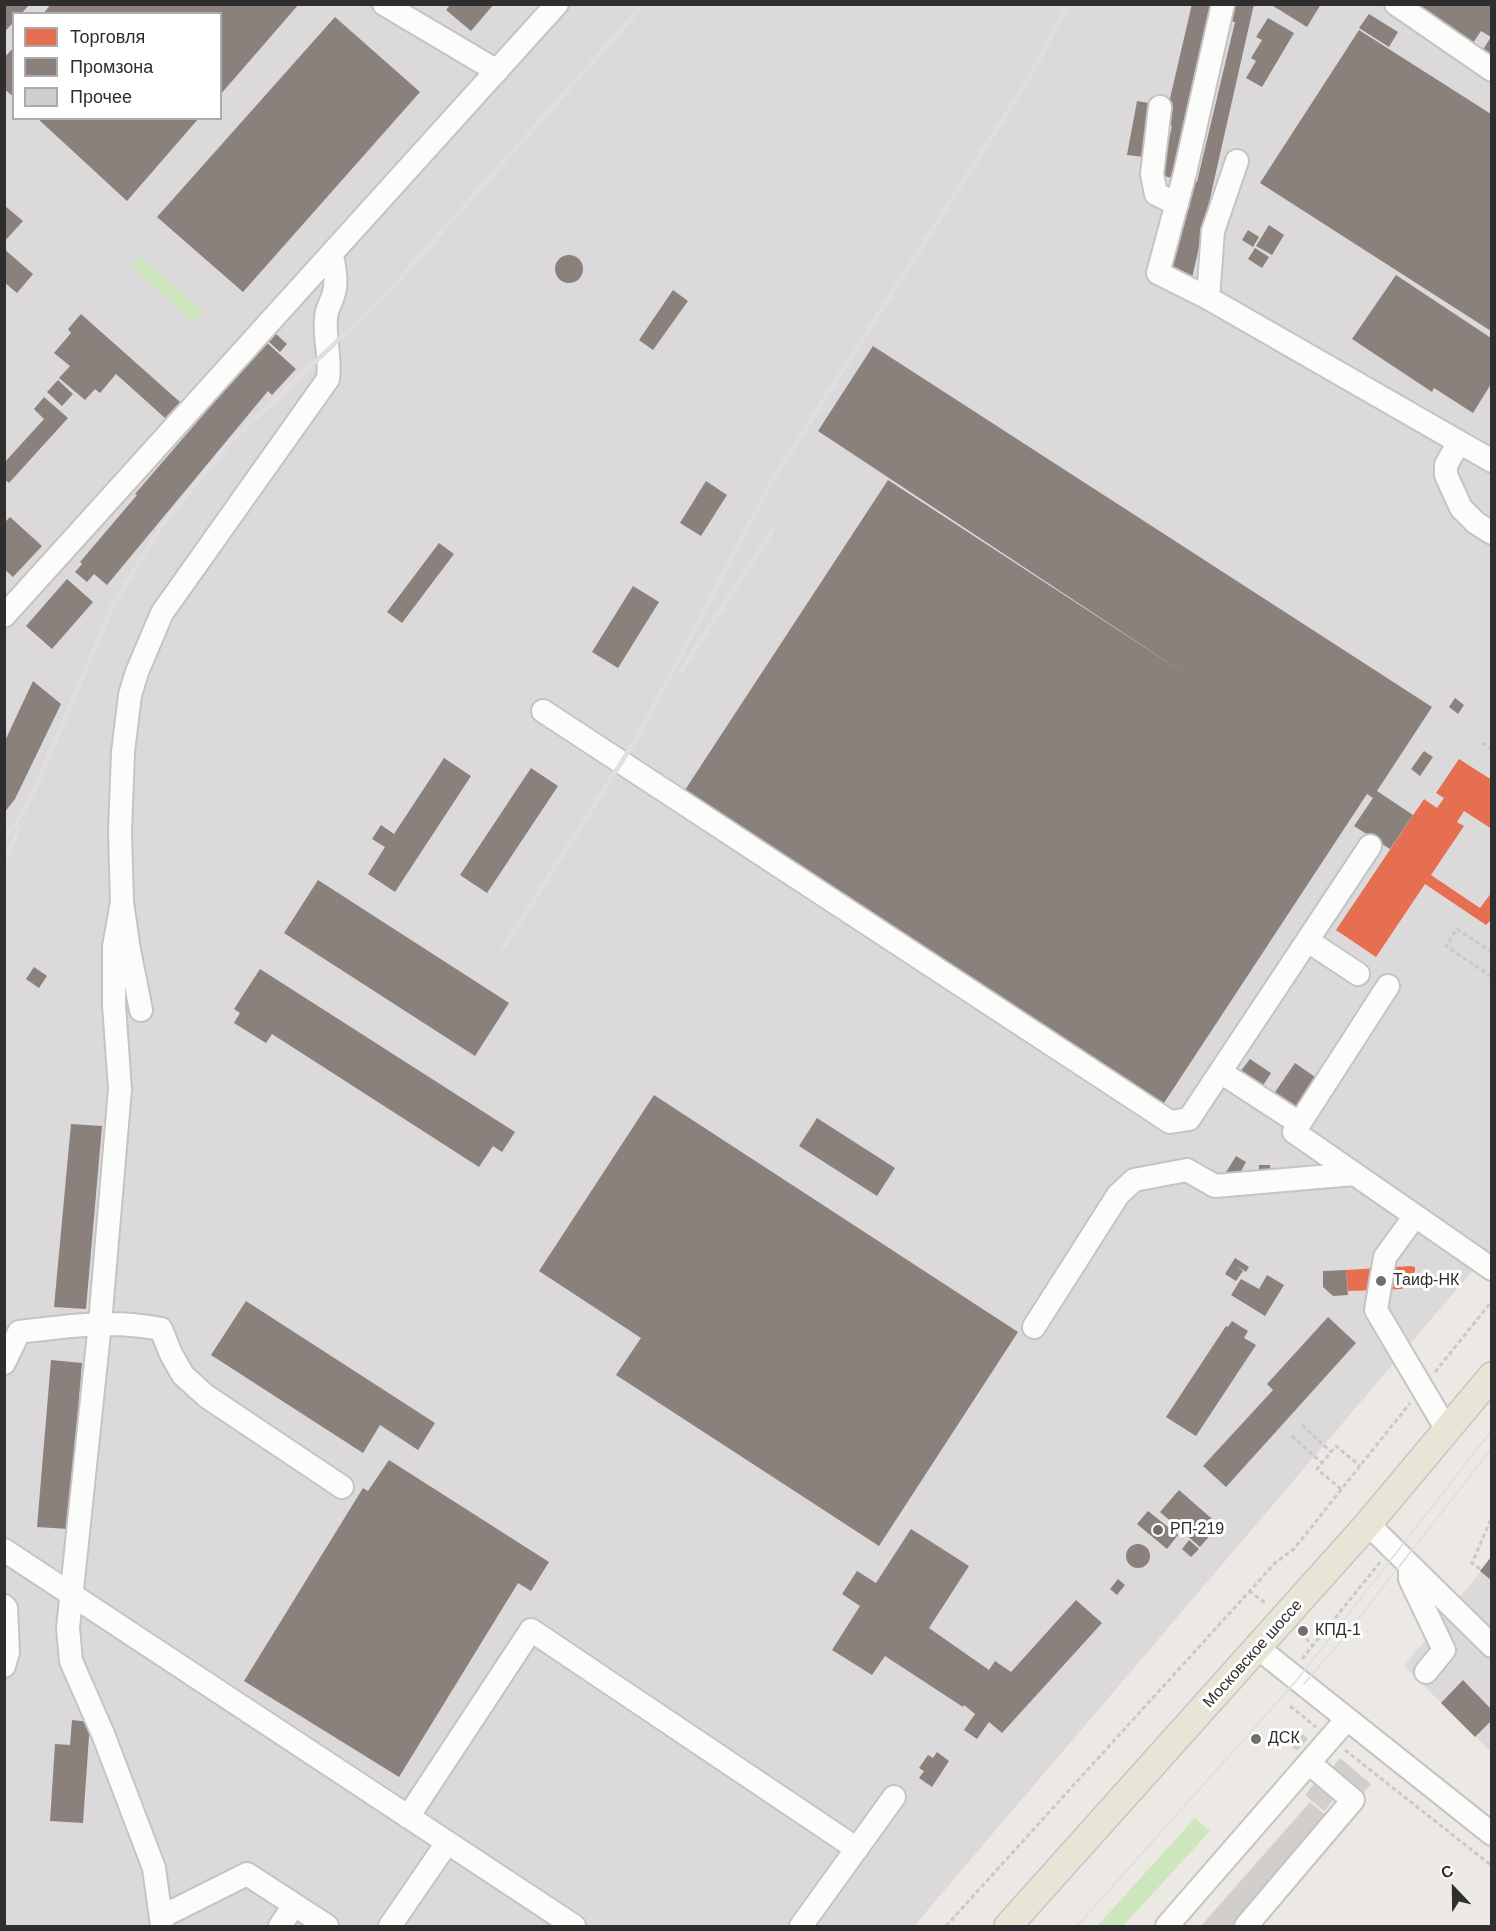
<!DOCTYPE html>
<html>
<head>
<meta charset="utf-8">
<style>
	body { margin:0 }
	#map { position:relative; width:1496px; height:1931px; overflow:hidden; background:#ece8e4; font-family:Arial,sans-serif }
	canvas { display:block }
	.frame { position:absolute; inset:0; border:6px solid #2e2e2e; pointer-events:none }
	.legend { position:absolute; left:12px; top:12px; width:210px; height:108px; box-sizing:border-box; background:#fff; border:2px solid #ababab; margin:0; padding:8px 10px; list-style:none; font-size:18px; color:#2e2e2e }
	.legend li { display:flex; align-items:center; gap:12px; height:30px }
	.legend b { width:30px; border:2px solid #ababab }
	.north { position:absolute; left:1424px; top:1859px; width:60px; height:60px; -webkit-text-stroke:4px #fff; paint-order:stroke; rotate:338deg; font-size:16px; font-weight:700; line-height:24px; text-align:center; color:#2e2e2e }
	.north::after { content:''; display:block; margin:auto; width:21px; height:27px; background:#2e2e2e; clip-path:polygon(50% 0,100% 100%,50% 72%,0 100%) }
</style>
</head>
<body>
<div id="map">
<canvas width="1496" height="1931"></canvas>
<div class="frame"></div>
<ul class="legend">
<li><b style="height:16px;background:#e76f51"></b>Торговля</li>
<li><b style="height:16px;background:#8a817c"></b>Промзона</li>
<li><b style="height:16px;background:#d1cecb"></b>Прочее</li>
</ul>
<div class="north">С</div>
</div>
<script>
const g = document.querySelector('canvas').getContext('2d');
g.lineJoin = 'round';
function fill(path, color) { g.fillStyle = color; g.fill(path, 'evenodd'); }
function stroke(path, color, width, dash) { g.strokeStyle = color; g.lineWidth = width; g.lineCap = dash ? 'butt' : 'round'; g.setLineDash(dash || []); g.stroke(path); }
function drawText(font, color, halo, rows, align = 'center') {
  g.font = font + ' Arial,sans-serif'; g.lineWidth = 6; g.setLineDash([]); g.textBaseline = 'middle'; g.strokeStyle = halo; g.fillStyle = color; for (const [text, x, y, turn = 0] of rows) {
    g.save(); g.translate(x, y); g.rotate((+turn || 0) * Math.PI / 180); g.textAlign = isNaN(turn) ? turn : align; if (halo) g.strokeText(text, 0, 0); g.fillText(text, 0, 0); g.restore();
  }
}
const industrial = new Path2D(`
	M5 5H1491V1249L914 1926H5ZM14 14H220V118H14Z
	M1491 1559V1752L1404 1666Z`);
const green = new Path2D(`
	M140 256 202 311 194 323 131 266Z
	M1195 1818 1210 1831 1123 1926H1097Z`);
const shops = new Path2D(`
	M1459 759 1492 780V829L1464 811 1457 822 1464 826 1431 875 1480 908 1492 892V919L1486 925 1425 884 1376 957 1336 930 1424 799 1437 808 1444 798 1436 793Z
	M1411 1266 1415 1267V1271L1402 1289 1348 1291 1346 1270Z`);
const industry = new Path2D(`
	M51 4H299L220 95V14H43Z
	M451 4H494L471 31 446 10Z
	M1192 4H1217L1175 179 1161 175 1172 126 1164 124Z
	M1235 4H1254L1192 278 1170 273 1193 181 1197 182 1235 22 1231 21Z
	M1270 4H1321L1307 27Z
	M4 5H29L21 14H14V22L4 32Z
	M1413 5H1491V64L1486 60 1484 48 1491 37 1481 31 1473 43Z
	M1369 14 1398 32 1389 47 1359 28Z
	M335 17 420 92 243 292 157 217Z
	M1268 18 1294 33 1262 87 1246 78 1256 61 1251 58 1262 40 1256 37Z
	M1359 30 1491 114V331L1260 183Z
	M14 47V97L4 89V58Z
	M1137 101 1155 104 1145 157 1127 155Z
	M37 118H199L127 201Z
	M4 205 23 221 4 242Z
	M1269 225 1284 235 1272 255 1256 246Z
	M1248 230 1259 237 1253 247 1242 240Z
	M1255 248 1269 257 1262 268 1248 259Z
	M4 249 33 274 17 293 4 282Z
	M555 269a14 14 0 1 1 28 0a14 14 0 1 1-28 0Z
	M1396 275 1491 338V384L1473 413 1434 388 1432 392 1352 339Z
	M673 290 688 301 653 350 639 340Z
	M81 314 180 402 165 418 116 374 100 393 95 389 85 400 59 378 70 366 54 353 71 333 68 329Z
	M276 334 287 344 280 352 269 342Z
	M266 342 296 369 272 395 268 391 107 585 94 574 87 582 75 572 82 564 80 562 137 495 135 494Z
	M873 346 1432 707 1377 791 1413 815 1390 849 1354 826 1373 798 1367 794 1162 1106 683 793 888 480 1187 675 818 431Z
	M58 380 73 394 62 406 47 392Z
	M44 397 68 418 9 483 4 479V463L44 419 34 409Z
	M706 481 727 495 701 536 680 523Z
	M10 517 42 546 13 577 4 569V523Z
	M439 543 454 554 402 623 387 612Z
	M67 579 93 602 52 649 26 626Z
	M633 586 659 602 618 668 592 652Z
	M33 681 61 704 15 799 4 813V743Z
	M1455 698 1464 705 1458 714 1449 707Z
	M1424 751 1433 757 1420 776 1411 769Z
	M444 758 471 776 395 892 368 874 385 847 372 839 381 825 394 834Z
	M531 768 558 786 487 893 460 875Z
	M318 880 509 1003 475 1056 284 933Z
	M34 967 47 976 39 988 26 979Z
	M260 969 515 1132 502 1152 493 1146 479 1167 272 1034 266 1043 234 1023 240 1013 234 1009Z
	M1250 1059 1271 1073 1262 1087 1240 1072Z
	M1295 1063 1318 1079 1296 1111 1273 1095Z
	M654 1095 1018 1332 879 1546 616 1375 641 1338 539 1271Z
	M817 1118 895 1168 877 1196 799 1146Z
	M71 1124 102 1126 86 1309 54 1307Z
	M1236 1156 1246 1162 1240 1173 1259 1172V1165H1270L1271 1190 1226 1193 1225 1174Z
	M1235 1258 1249 1267 1246 1272 1237 1266 1243 1271 1236 1281 1225 1274Z
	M1346 1270 1348 1295 1333 1296 1323 1287V1271Z
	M1267 1275 1284 1285 1265 1316 1231 1295 1241 1279 1259 1289Z
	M246 1301 435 1423 418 1450 380 1425 363 1453 211 1355Z
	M1328 1317 1356 1343 1226 1487 1203 1466 1273 1390 1267 1384Z
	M1232 1321 1248 1331 1244 1338 1256 1345 1196 1436 1166 1417 1226 1326 1228 1327Z
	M51 1360 82 1363 68 1529 37 1527Z
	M389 1460 549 1562 531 1591 518 1583 399 1777 244 1681 363 1488 368 1491Z
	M1179 1490 1219 1525 1200 1547 1160 1512Z
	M1148 1511 1178 1535 1167 1549 1137 1524Z
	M911 1529 969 1566 929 1628 989 1670 995 1661 1011 1672 1076 1600 1102 1623 1002 1733 989 1722 977 1739 964 1730 975 1714 964 1705 963 1707 885 1656 872 1675 832 1650 860 1606 842 1594 857 1571 876 1583Z
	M1189 1540 1199 1549 1191 1557 1182 1549Z
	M1126 1556a12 12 0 1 1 24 0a12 12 0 1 1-24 0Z
	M1491 1557V1580L1480 1571Z
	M1118 1579 1125 1585 1117 1595 1110 1589Z
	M1463 1680 1491 1709V1721L1475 1737 1441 1703Z
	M72 1720 90 1722 83 1823 50 1821 55 1744 70 1745Z
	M937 1752 949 1761 932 1787 919 1778 924 1771 919 1768 928 1755 933 1758Z`);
const building = new Path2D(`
	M1303 1734 1308 1739 1297 1751 1292 1747Z
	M1340 1758 1371 1784 1361 1795 1331 1769Z
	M1314 1784 1333 1800 1324 1811 1305 1795Z
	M1310 1802 1328 1817 1233 1926H1201Z`);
const path = new Path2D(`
	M1482 743 1492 749
	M1492 952 1457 929 1446 946 1492 977
	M1435 1372 1492 1301
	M1302 1425 1331 1452
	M1292 1436 1322 1463
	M1341 1489 1317 1469 1336 1446 1360 1466
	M1480 1569 1472 1563 1492 1517
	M1249 1591 1267 1604
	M1301 1633 1312 1645
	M1302 1659 1381 1561
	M1290 1706 1316 1727
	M1345 1750 1492 1866
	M946 1926 1275 1563 1294 1549 1410 1403`);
const minor = new Path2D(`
	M384 4 497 71
	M1223 4 1185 173 1158 273 1208 298 1492 461
	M1396 4 1492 70
	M1160 107 1152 174 1156 194 1177 204
	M1208 298 1213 231 1237 161
	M1459 442 1446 465V475L1461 508 1476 523 1492 533
	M4 616 557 4
	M543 711 1170 1122 1189 1119 1370 846
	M122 902 114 947V1005L120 1089 100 1323 68 1628 71 1661 103 1734 154 1868 162 1926
	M1308 941 1358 974
	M1388 986 1294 1132 1492 1269
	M141 1010 129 950 122 902 120 832 123 752 130 695 137 672 162 613 328 379C331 358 324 339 326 318 326 310 331 303 333 296 338 282 334 268 332 254
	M1222 1073 1299 1123
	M1415 1216 1385 1257 1376 1310 1447 1430
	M1034 1327 1118 1195 1134 1180 1187 1170 1215 1186 1354 1174
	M4 1363 19 1332C69 1326 110 1319 161 1329L171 1354 183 1375 206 1396 342 1487
	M1368 1524 1492 1646
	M4 1550 574 1926
	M1410 1566V1579L1444 1650 1426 1672
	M4 1606 6 1608 8 1652 4 1666
	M1258 1648 1492 1834
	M408 1817 531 1630 857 1849
	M161 1917 247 1874 327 1926
	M280 1926 294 1905
	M390 1926 447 1843
	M801 1926 894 1797
	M1167 1926 1347 1719
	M1246 1926 1353 1800 1309 1763`);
const major = new Path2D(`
	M1008 1926 1368 1524 1492 1376`);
const tram = new Path2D(`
	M1304 1684 1336 1647 1492 1448
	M1077 1926 1297 1680 1492 1430`);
const rail = new Path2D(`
	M681 671 772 531
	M4 839 19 819 34 791 113 605 163 524 229 443 383 298 644 4
	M4 862 18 829
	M504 947 640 733 772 481 1028 80 1068 4`);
const markers = [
	[1381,1281,6,"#706f6e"],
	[1158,1530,6,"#706f6e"],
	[1303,1631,6,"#706f6e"],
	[1256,1739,6,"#706f6e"]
];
const poiNames = [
	["Таиф-НК",1393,1281],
	["РП-219",1170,1530],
	["КПД-1",1315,1631],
	["ДСК",1268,1739]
];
const streetNames = [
	["Московское шоссе",1253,1654,-48]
];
fill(industrial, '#dcd9db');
fill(green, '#cee6be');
fill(shops, '#e76f51');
fill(industry, '#8a817c');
fill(building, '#d1cecb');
stroke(minor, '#c5c4c5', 26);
stroke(major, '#c6c5c4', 30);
stroke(path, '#c9c9c8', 3, [4.5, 3]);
stroke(minor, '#fcfcfb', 22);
stroke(major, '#e8e4d6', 27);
stroke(tram, '#dfdfe1', 1.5);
stroke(rail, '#dfdfe1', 4.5);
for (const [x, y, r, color] of markers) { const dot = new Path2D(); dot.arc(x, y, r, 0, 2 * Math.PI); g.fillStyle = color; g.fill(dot); stroke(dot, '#fff', 2); }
drawText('16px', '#2e2e2e', '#fff', poiNames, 'left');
drawText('16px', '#2e2e2e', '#fff', streetNames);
</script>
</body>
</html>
